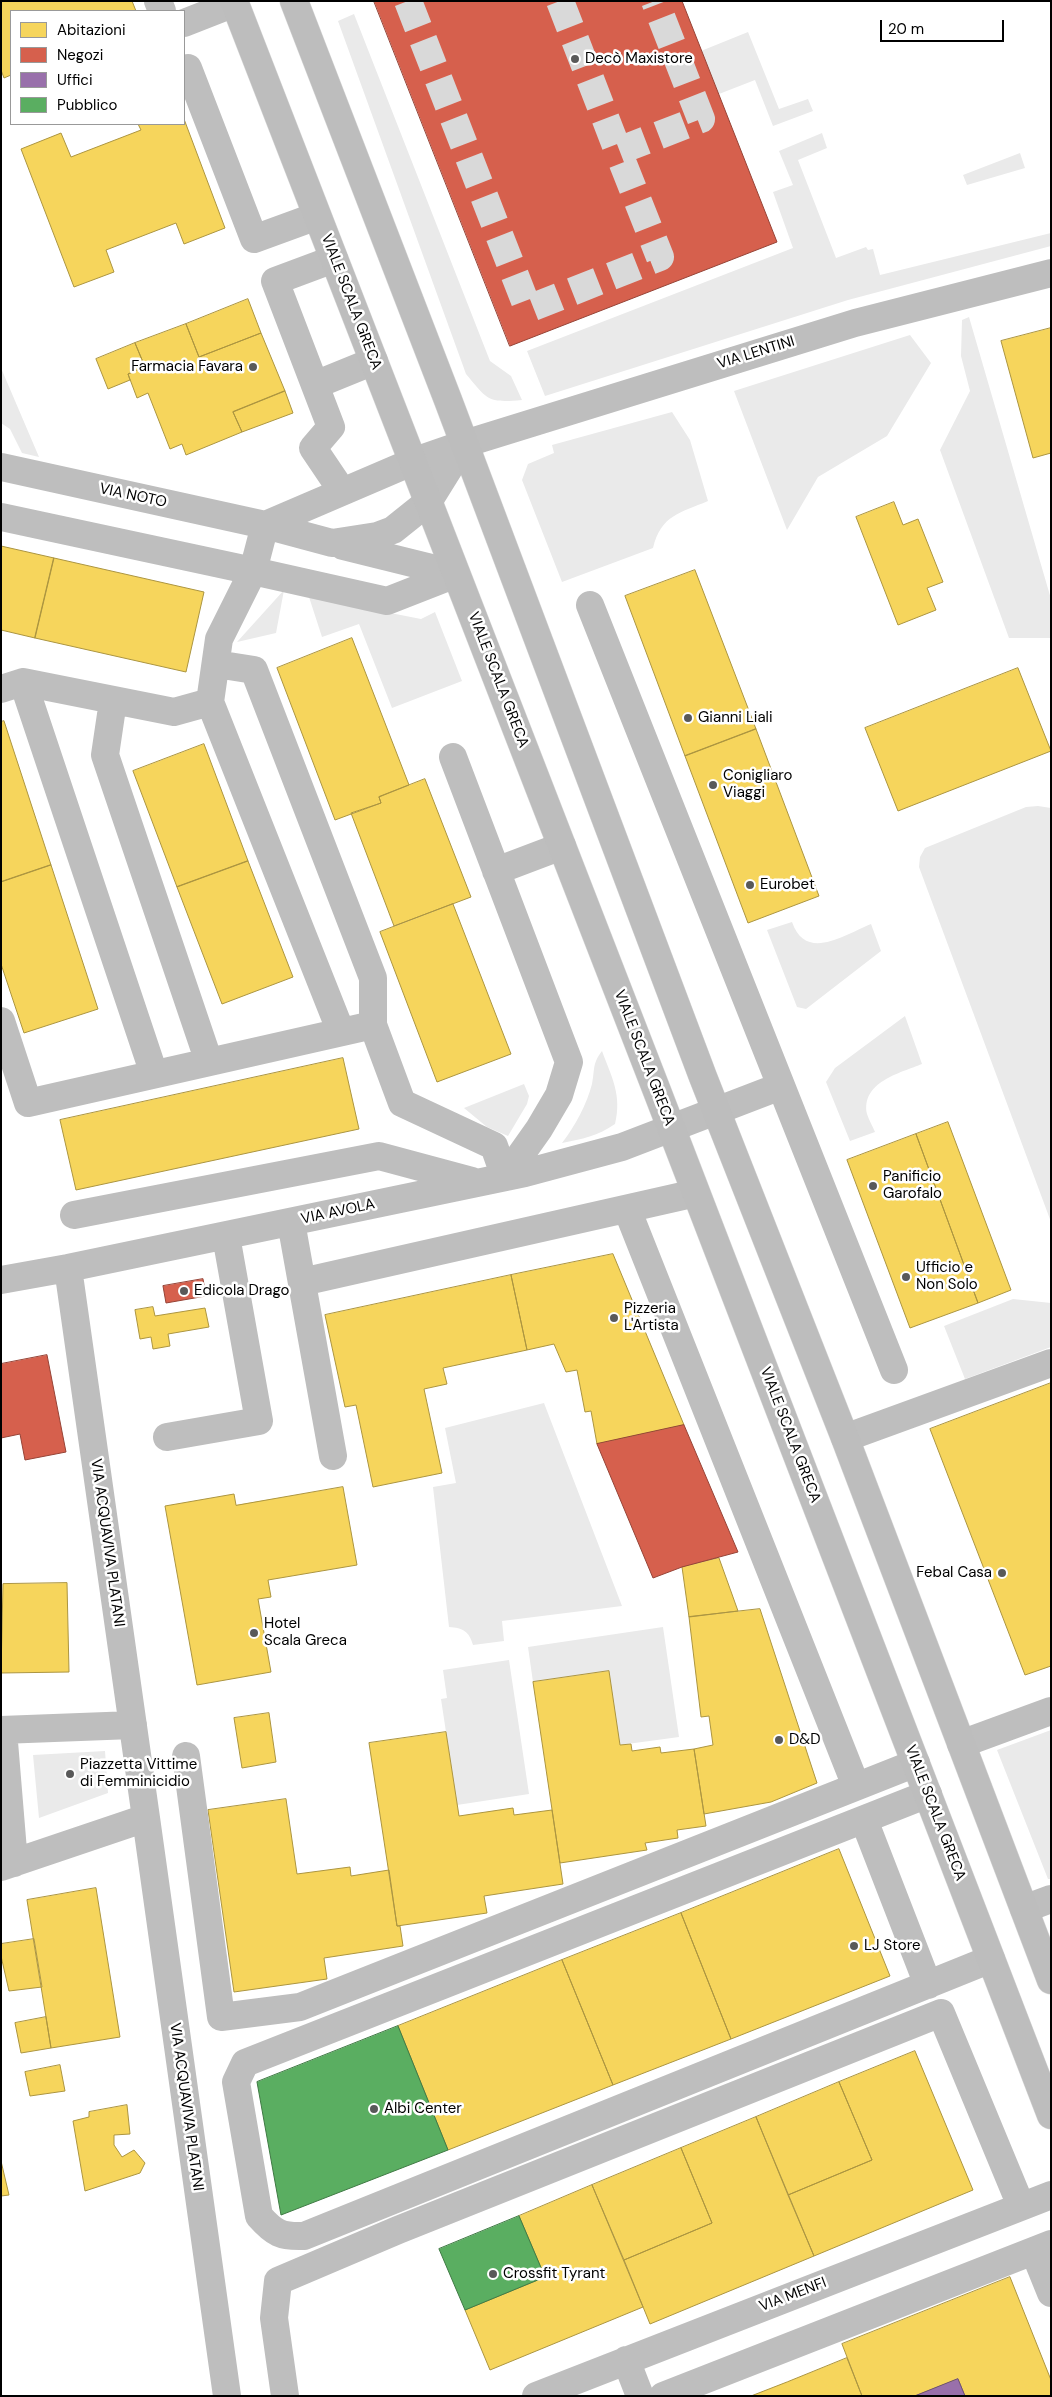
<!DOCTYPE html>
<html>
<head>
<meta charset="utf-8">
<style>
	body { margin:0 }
	#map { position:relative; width:1052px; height:2397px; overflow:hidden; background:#fff; font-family:"DM Sans",sans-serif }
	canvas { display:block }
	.frame { position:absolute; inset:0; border:2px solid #000; pointer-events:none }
	.legend { position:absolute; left:10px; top:10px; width:175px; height:115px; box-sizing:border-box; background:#fff; border:1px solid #999; margin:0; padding:6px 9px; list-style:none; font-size:15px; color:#000 }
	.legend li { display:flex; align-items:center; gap:10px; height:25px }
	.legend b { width:25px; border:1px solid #999 }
	.scale { position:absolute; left:880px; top:20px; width:124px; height:22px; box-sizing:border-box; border:2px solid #000; border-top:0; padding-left:6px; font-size:15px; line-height:18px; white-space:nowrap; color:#000; -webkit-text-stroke:4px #fff; paint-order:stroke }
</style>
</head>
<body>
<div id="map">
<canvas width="1052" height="2397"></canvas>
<div class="frame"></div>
<ul class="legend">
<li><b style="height:14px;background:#f6d55c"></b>Abitazioni</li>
<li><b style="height:14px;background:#d6604d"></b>Negozi</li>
<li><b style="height:14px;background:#9970ab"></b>Uffici</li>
<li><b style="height:14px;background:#5aae61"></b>Pubblico</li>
</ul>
<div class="scale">20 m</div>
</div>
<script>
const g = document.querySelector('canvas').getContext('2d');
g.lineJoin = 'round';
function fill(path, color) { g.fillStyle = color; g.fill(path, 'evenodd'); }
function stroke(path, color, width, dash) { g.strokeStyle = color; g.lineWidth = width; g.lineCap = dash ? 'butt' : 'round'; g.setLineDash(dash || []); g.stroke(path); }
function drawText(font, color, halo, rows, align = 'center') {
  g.font = font + ' "DM Sans",sans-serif'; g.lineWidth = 5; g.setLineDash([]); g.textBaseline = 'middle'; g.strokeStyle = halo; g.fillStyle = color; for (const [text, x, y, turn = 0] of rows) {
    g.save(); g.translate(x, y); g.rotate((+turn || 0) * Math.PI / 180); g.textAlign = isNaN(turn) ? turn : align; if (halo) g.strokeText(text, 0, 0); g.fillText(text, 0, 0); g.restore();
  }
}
const green = new Path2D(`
	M354 14 490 361 511 376 522 400C487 403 488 400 466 374L338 21Z
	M748 32 779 109 808 99 813 111 773 126 755 80 719 94 701 51Z
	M822 133 827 148 798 160 836 258 866 247 868 250 873 249 880 275 1051 233V246L848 300 545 396 527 351 793 248 773 192 793 185 779 151Z
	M1020 153 1025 168 967 185 963 175Z
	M969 317 1051 599V638H1009L940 450 970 391 961 356 962 320Z
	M910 335 931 363 887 436 818 477 787 530 734 391Z
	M1 368 39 457 22 453 10 429 1 423Z
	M672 412 690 440 708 501C680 513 661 515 653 548L562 582 522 480 528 464 554 453 552 445Z
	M284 590 276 633 237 642Z
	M309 597 421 619 435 612 462 681 392 708 359 624 322 637Z
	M1038 806 1051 808V1222L919 867 920 857 925 848 1026 807Z
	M792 922C806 962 844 935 871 924L881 951 806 1009 797 1007 767 930Z
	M905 1016 922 1064C900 1073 861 1082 867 1114 869 1120 873 1127 875 1132L850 1141 826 1082 835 1068Z
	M602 1051C612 1078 622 1095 615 1124 598 1136 582 1139 562 1143 575 1126 587 1104 592 1084 595 1069 592 1064 602 1051Z
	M524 1084 529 1096 527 1104 508 1136 487 1127 464 1108Z
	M1013 1299 1051 1303V1347L965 1379 944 1326Z
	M544 1403 622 1606 502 1621 504 1641 473 1645C469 1631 463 1628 449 1627L433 1487 456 1483 445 1428Z
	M663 1627 679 1737 620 1745 533 1682 528 1647Z
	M509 1660 529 1794 457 1805 441 1699 447 1698 443 1670Z
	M1051 1730V1879H1048L997 1750Z
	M105 1751 108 1793 39 1818 33 1755Z`);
const homes = new Path2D(`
	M1 1H132L136 11H11V75L4 78 1 70Z
	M184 119 225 228 184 244 176 223 106 250 114 272 74 287 21 149 61 133 71 157 141 130 138 124H184Z
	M248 299 261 333 199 357 186 324Z
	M186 324 199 357 261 333 285 391 233 412 242 432 186 455 182 444 170 449 148 393 137 398 128 374 145 367 135 343Z
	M1051 328V453L1033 458 1001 341Z
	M135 343 145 367 128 374 130 380 108 389 96 359Z
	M285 391 293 413 242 432 233 412Z
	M894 502 903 525 918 519 943 582 927 588 936 610 898 625 856 517Z
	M1 546 54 558 35 638 1 630Z
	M54 558 204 592 186 672 35 638Z
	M695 570 756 729 685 756 625 596Z
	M352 638 409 785 379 797 381 803 335 820 277 668Z
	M1018 668 1051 751 898 811 865 728Z
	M4 721 51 865 1 882V722Z
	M756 729 819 896 748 923 685 756Z
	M204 744 248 861 177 887 133 771Z
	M425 779 471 897 394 926 351 813 381 803 379 797Z
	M248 861 293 977 222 1004 177 887Z
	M51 865 98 1009 24 1033 1 964V882Z
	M453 904 511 1054 437 1082 380 932Z
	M343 1058 359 1129 76 1190 60 1120Z
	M948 1122 1011 1290 978 1303 916 1134Z
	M916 1134 978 1303 910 1328 847 1160Z
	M613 1254 684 1425 597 1444 591 1411 585 1412 577 1370 566 1372 554 1344 527 1350 511 1275Z
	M511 1275 527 1350 443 1368 447 1384 424 1389 442 1473 373 1487 356 1405 345 1407 325 1315Z
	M153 1307 155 1316 205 1308 209 1327 168 1334 170 1346 153 1349 151 1337 140 1339 135 1310Z
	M1051 1383V1666L1025 1675 930 1429Z
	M343 1487 357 1565 268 1580 271 1597 258 1599 271 1672 197 1685 165 1506 234 1494 236 1505Z
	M719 1558 738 1611 689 1617 682 1567Z
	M67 1583 69 1672 1 1673 3 1584Z
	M760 1609 817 1783 771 1802 704 1814 694 1749 713 1745 709 1716 701 1717 689 1617Z
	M609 1671 620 1745 631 1744 632 1751 660 1747 661 1753 694 1749 706 1826 677 1830 678 1838 645 1843 647 1850 560 1863 533 1682Z
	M269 1713 276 1762 242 1768 234 1718Z
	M446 1732 459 1816 513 1808 514 1815 552 1810 563 1884 484 1896 487 1913 397 1926 369 1743Z
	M286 1799 297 1874 350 1867 351 1876 389 1870 397 1926H400L403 1946 324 1958 327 1979 234 1992 208 1810Z
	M839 1849 890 1976 731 2039 681 1913Z
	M96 1888 120 2037 51 2048 27 1900Z
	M681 1913 731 2039 613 2085 562 1960Z
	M34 1939 42 1987 9 1991 1 1956V1944Z
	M562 1960 613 2085 448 2150 398 2026Z
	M46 2017 51 2048 21 2053 15 2023Z
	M915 2051 973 2190 814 2256 788 2195 872 2160 839 2082Z
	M60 2065 65 2091 30 2096 25 2072Z
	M839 2082 872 2160 788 2195 756 2117Z
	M127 2105 130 2134 114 2135V2145L122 2157 134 2150 145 2163 140 2173 85 2191 73 2121 89 2117V2112Z
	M756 2117 814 2256 650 2324 624 2260 712 2223 681 2148Z
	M681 2148 712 2223 624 2260 592 2185Z
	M1 2161 9 2195 1 2196Z
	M592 2185 643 2307 490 2370 465 2310 545 2277 519 2216Z
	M1010 2277 1051 2380V2396H965L958 2379 915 2396H862L842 2344Z
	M847 2358 862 2396H751L787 2382Z`);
const shops = new Path2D(`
	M374 1H682L777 242 510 346Z
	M203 1279 206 1296 166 1303 163 1286Z
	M47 1355 66 1452 25 1460 20 1434 1 1438V1364Z
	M684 1425 738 1552 682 1567 653 1578 597 1444Z`);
const offices = new Path2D(`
	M958 2379 965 2396H915Z`);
const public = new Path2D(`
	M398 2026 448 2150 281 2215 257 2082Z
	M519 2216 545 2277 465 2310 439 2249Z`);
const minorTunnel = new Path2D(`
	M408 1 528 309 660 257 618 151 701 119 655 1
	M560 1 618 151`);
const minor = new Path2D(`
	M158 1 162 11
	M184 23 235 3
	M188 68 254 239 317 216
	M334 259 275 281 331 427 313 448 342 491
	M315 385 374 361
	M1 467 265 525 332 543 377 536 393 530 428 502 464 444
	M1 517 253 571 265 525
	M265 525 412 462 464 444 855 323 1051 273
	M343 546 456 574
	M590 605 894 1370
	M216 664 254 670 373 978V1025
	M23 682 154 1074
	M1 689 23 682 174 712 210 702 219 639 253 571 387 601 456 574
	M113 701 105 755 209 1062
	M210 702 341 1032
	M453 757 569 1062 559 1095 539 1129 505 1177
	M496 871 562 846
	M1 1021 28 1103 373 1025 402 1103 494 1146 505 1177
	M627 1209 856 1786
	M74 1215 379 1156 472 1181
	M291 1222 333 1456
	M1 1280 68 1268 525 1173 622 1147 781 1086
	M302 1282 696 1193
	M167 1437 259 1421 226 1236
	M845 1438 1051 1363
	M1 1730 133 1725
	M3 1730 14 1863
	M961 1744 1051 1711
	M186 1756 221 2017 300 2007 916 1763
	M928 1794 245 2063 236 2082 259 2216C274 2233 281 2237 304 2236L991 1959
	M146 1818 227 2396
	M864 1820 928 1985
	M1 1867 146 1818 68 1268
	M1024 1909 1051 1899
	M1034 2251 1051 2293
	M626 2360 640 2396
	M285 2396 274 2318 278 2281 398 2230 941 2013 1021 2206
	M536 2396 1051 2195
	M663 2396 1051 2244`);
const major = new Path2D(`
	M234 1 657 1091 1051 2115
	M294 1 448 400 703 1077 845 1438 1051 1980`);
const markers = [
	[575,59,5,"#595959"],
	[253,367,5,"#595959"],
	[688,718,5,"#595959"],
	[713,785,5,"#595959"],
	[750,885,5,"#595959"],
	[873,1186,5,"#595959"],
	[906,1277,5,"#595959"],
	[184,1291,5,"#595959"],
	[614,1318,5,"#595959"],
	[1002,1573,5,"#595959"],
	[254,1633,5,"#595959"],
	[779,1740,5,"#595959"],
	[70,1774,5,"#595959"],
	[854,1946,5,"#595959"],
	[374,2109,5,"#595959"],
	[493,2274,5,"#595959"]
];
const poiNames = [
	["Decò Maxistore",585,59],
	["Farmacia Favara",243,367,"right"],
	["Gianni Liali",698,718],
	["Conigliaro",723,776],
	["Viaggi",723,793],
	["Eurobet",760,885],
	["Panificio",883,1177],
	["Garofalo",883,1194],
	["Ufficio e",916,1268],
	["Non Solo",916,1285],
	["Edicola Drago",194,1291],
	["Pizzeria",624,1309],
	["L'Artista",624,1326],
	["Febal Casa",992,1573,"right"],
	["Hotel",264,1624],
	["Scala Greca",264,1641],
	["D&D",789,1740],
	["Piazzetta Vittime",80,1765],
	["di Femminicidio",80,1782],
	["LJ Store",864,1946],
	["Albi Center",384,2109],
	["Crossfit Tyrant",503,2274]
];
const streetNames = [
	["VIALE SCALA GRECA",351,302,69],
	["VIA LENTINI",756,353,-17],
	["VIA NOTO",133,496,12],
	["VIALE SCALA GRECA",498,680,69],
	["VIALE SCALA GRECA",644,1058,69],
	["VIA AVOLA",338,1212,-12],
	["VIALE SCALA GRECA",790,1435,69],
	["VIA ACQUAVIVA PLATANI",107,1543,82],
	["VIALE SCALA GRECA",935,1813,69],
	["VIA ACQUAVIVA PLATANI",186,2107,82],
	["VIA MENFI",793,2295,-21]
];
fill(green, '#eaeaea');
fill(homes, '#f6d55c');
stroke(homes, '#ac9540', 1);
fill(shops, '#d6604d');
stroke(shops, '#964336', 1);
fill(offices, '#9970ab');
stroke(offices, '#6b4e78', 1);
fill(public, '#5aae61');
stroke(public, '#3f7a44', 1);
stroke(minorTunnel, '#d9d9d9', 28, [28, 14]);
stroke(major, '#dbdbdb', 29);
stroke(minor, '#bebebe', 28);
stroke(major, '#bdbdbd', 28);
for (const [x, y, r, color] of markers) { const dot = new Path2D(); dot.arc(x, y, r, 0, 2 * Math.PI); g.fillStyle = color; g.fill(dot); stroke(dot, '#fff', 2); }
drawText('15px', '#000', '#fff', poiNames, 'left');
drawText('15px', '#000', '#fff', streetNames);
</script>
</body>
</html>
